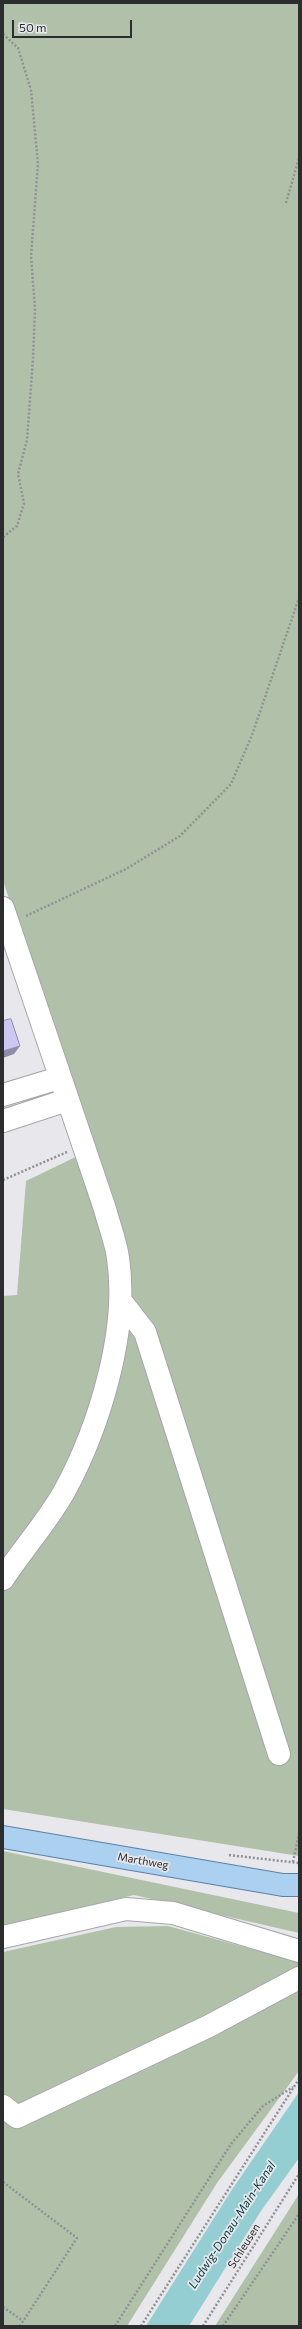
<!DOCTYPE html>
<html>
<head>
<meta charset="utf-8">
<style>
	body { margin:0 }
	#map { position:relative; width:302px; height:2329px; overflow:hidden; background:#e7e7ec; font-family:Commissioner,sans-serif }
	canvas { display:block }
	.frame { position:absolute; inset:0; border:4px solid #2c2d2e; pointer-events:none }
	.scale { position:absolute; left:12px; top:20px; width:120px; height:18px; box-sizing:border-box; border:2px solid #2c2d2e; border-top:0; padding-left:5px; font-size:12px; line-height:14px; white-space:nowrap; color:#2c2d2e; -webkit-text-stroke:3px #e7e7ec; paint-order:stroke }
</style>
</head>
<body>
<div id="map">
<canvas width="302" height="2329"></canvas>
<div class="frame"></div>
<div class="scale">50 m</div>
</div>
<script>
const g = document.querySelector('canvas').getContext('2d');
g.lineJoin = 'round';
function fill(path, color) { g.fillStyle = color; g.fill(path, 'evenodd'); }
function stroke(path, color, width, dash) { g.strokeStyle = color; g.lineWidth = width; g.lineCap = dash ? 'butt' : 'round'; g.setLineDash(dash || []); g.stroke(path); }
function drawText(font, color, halo, rows, align = 'center') {
  g.font = font + ' Commissioner,sans-serif'; g.lineWidth = 3.5; g.setLineDash([]); g.textBaseline = 'middle'; g.strokeStyle = halo; g.fillStyle = color; for (const [text, x, y, turn = 0] of rows) {
    g.save(); g.translate(x, y); g.rotate((+turn || 0) * Math.PI / 180); g.textAlign = isNaN(turn) ? turn : align; if (halo) g.strokeText(text, 0, 0); g.fillText(text, 0, 0); g.restore();
  }
}
const green = new Path2D(`
	M3 3H299V1856L3 1809V1296L17 1295 26 1181 94 1148 3 881Z
	M3 1851 299 1913V1933L134 1895 3 1926Z
	M168 1926 299 1962V2071L217 2183 127 2326H3V1952L116 1927Z
	M299 2194V2326H215Z`);
const water = new Path2D(`
	M299 2092V2158L261 2211 189 2326H146L231 2191Z`);
const path = new Path2D(`
	M3 34 18 48 31 90 38 164 31 256 35 309 33 359 27 440 18 474 24 503 17 526 3 537
	M286 203 299 158
	M26 916 126 869 180 836 231 784 252 735 299 598
	M3 1180 67 1152
	M229 1855 299 1863
	M293 1862 299 1834
	M3 2182 77 2238 20 2326
	M3 2307 23 2321
	M115 2326 231 2144 263 2106 293 2087
	M141 2326 299 2079
	M203 2326 299 2174
	M223 2326 299 2214`);
const minor = new Path2D(`
	M3 908 105 1209C109 1225 116 1242 118 1258 129 1331 99 1428 64 1492 47 1522 22 1550 3 1579
	M3 1095 59 1078
	M3 1121 67 1100
	M121 1301 145 1332 279 1754
	M3 1937 126 1909 173 1913 299 1951
	M3 2106 17 2117 209 2026 299 1978`);
const major = new Path2D(`
	M3 1837 283 1885H299`);
const shadedWall = new Path2D(`
	M20 1046 14 1054 3 1058V1051Z`);
const building = new Path2D(`
	M11 1019 20 1046 3 1051V1021Z`);
const streetNames = [
	["Marthweg",143,1861,10],
	["Schleusen",244,2246,-58]
];
const waterNames = [
	["Ludwig-Donau-Main-Kanal",232,2225,-57]
];
fill(green, '#b1c1a9');
fill(water, '#95ced2');
stroke(minor, '#a6a6ab', 24);
stroke(major, '#5b82a5', 24);
stroke(path, '#909194', 2.5, [2, 2]);
stroke(minor, '#fff', 22);
stroke(major, '#acd0ef', 22);
fill(shadedWall, '#8f8ca9');
fill(building, '#ccc8f2');
stroke(building, '#8f8ca9', 1);
drawText('11px', '#2c2d2e', '#e7e7ec', streetNames);
drawText('italic 12px', '#053d40', '#e7e7ec', waterNames);
</script>
</body>
</html>
